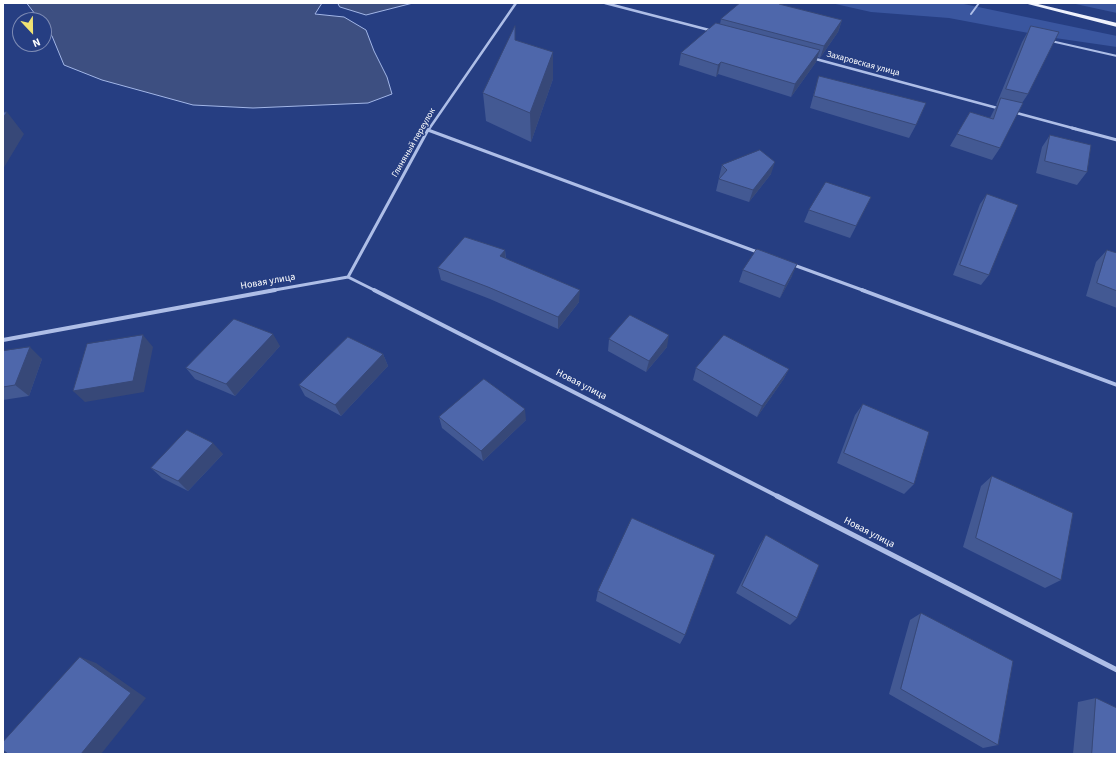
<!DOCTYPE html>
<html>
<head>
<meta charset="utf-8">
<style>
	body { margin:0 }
	#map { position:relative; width:1120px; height:757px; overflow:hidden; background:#263e82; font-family:"Source Sans 3",sans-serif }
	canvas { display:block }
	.frame { position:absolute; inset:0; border:4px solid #fff; pointer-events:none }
	.north { position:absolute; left:12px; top:12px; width:40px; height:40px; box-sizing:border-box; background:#263e82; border:1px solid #7d8bb4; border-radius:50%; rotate:158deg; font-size:11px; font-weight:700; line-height:16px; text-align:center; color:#fff }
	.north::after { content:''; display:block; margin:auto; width:14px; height:18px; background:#f0e273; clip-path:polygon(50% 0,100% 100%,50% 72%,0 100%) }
</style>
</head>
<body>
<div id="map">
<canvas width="1120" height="757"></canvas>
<div class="frame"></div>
<div class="north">N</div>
</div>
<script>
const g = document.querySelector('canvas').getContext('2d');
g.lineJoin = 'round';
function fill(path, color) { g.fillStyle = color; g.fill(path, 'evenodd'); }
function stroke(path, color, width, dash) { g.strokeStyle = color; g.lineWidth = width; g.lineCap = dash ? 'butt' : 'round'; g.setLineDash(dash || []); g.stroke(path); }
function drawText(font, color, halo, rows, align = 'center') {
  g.font = font + ' "Source Sans 3",sans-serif'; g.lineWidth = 3; g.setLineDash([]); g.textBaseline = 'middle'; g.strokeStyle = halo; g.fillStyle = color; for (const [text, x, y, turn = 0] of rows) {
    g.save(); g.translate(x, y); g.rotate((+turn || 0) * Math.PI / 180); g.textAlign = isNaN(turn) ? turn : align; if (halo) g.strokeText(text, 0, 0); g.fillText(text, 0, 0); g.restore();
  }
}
const green = new Path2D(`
	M831 3H959L1117 36V47L1055 38 949 18 871 12Z
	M1071 3H1117V13Z`);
const water = new Path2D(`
	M27 3H322L315 14 344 17 366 30 374 51 387 77 392 94 368 103 253 108 193 105 102 80 64 65 52 36 44 26V20H40Z
	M338 3H413L366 15 340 7Z`);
const lane = new Path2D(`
	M971 14 979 3
	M1051 41 1117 56`);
const streetFar3 = new Path2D(`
	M605 3 713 31
	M812 58 1001 109
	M1013 112 1076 129
	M429 129 516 3`);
const streetFar2 = new Path2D(`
	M1072 128 1117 140
	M428 130 760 253
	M791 264 865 291
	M348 277 429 128
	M269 291 348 277 376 291`);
const streetFar1 = new Path2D(`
	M374 290 779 497
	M862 290 1117 385
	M3 340 275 290`);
const street = new Path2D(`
	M777 496 1117 670`);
const primary = new Path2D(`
	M1024 3H1034L1117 23V27Z`);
const wall = new Path2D(`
	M781 3V5L842 20 838 32 820 58 818 57 816 62 791 97 718 74 716 77 679 65 681 53 720 24 721 19Z
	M1031 26 1028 94 1022 103 1000 148 992 160 950 146 970 112 990 118 994 110 997 105H996L1022 42Z
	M516 40 553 79 531 142 486 121 483 93Z
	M819 76 916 125 909 138 810 108 815 89Z
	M1050 135 1087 172 1077 185 1036 173 1042 147Z
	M722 165 771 174 749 202 716 191 719 178V177Z
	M987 194 989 275 981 285 953 275 980 204Z
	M865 209 850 238 804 222 809 210Z
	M505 250 506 258 579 302 558 329 490 299 441 280 438 268Z
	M1107 250 1117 253V308L1086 296 1096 262Z
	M743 270 792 276 780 298 739 282Z
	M609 339 667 347 646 372 608 351Z
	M280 346 235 396 195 379 186 368Z
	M3 351 42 359 29 396 3 400Z
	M383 354 388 366 341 416 305 396 299 385Z
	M696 368 789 369 783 380 757 417 693 380Z
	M863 404 914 484 904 494 837 463 855 415Z
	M439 417 526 420 483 461 442 428Z
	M223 454 188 491 162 478 151 468Z
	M992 476 1061 580 1045 588 963 547 981 486Z
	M766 535 797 618 790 625 736 593 760 544Z
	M598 591 685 635 680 644 596 601Z
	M921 613 998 745 983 748 889 694 910 620Z
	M1096 698 1117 754H1073L1078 702Z`);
const shadedWall = new Path2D(`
	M842 20 838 32 820 58 824 46Z
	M820 50 816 62 791 97 795 84Z
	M553 52V79L531 142 530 113Z
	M721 62 718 74 716 77 718 65Z
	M7 112 24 134 3 169V118Z
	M775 162 771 174 749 202 753 190Z
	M505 250 506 263 500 256Z
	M797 264 792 276 780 298 785 286Z
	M580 290 579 302 558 329V317Z
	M273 334 280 346 235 396 226 384Z
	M143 335 153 347 144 392 85 402 73 391Z
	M669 335 667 347 646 372 649 361Z
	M30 347 42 359 29 396 15 385Z
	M383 354 388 366 341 416 335 405Z
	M789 369 783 380 757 417 762 406Z
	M525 409 526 420 483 461 481 451Z
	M213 443 223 454 188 491 178 481Z
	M80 657 96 663 146 698 101 754H81Z`);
const building = new Path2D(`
	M740 3H780L779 4 842 20 824 46 721 19Z
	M716 23 820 50 795 84 721 62 718 65 681 53Z
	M515 26V40L553 52 530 113 483 93Z
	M1031 26 1059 32 1028 94 1006 89Z
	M819 76 926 103 916 125 814 96Z
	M1001 98 1023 103 1000 148 957 134 970 112 993 119Z
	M3 112H7L3 118Z
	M1050 135 1091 145 1087 172 1045 161Z
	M760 150 775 162 753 190 719 179 727 170 722 165Z
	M826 182 871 197 856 226 809 210Z
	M987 194 1018 205 989 275 960 265Z
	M465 237 505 250 500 256 580 290 558 317 488 287 438 268Z
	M757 249 797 264 785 286 743 270Z
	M1107 250 1117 253V291L1097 283Z
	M630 315 669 335 649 361 609 339Z
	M234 319 273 334 226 384 186 368Z
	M143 335 133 381 73 391 87 344Z
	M724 335 789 369 762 406 696 368Z
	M348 337 383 354 335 405 299 385Z
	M30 347 15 385 3 387V351Z
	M484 379 525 409 481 451 439 417Z
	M863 404 929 432 914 484 844 453Z
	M187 430 213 443 178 481 151 468Z
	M992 476 1073 513 1061 580 976 538Z
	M632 518 715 555 685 635 598 591Z
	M766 535 819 565 797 618 742 586Z
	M921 613 1013 661 998 745 901 689Z
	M80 657 131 693 81 754H8L3 750V742Z
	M1096 698 1117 708V754H1092Z`);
const farStreetnames = [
	["Захаровская улица",863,64,15],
	["Глиняный переулок",414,143,-60]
];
const streetNames = [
	["Новая улица",268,282,-10],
	["Новая улица",581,385,27],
	["Новая улица",869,533,27]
];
fill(green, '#3a569f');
fill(water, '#3d4f81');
stroke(water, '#a2b6e7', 1);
stroke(lane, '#aebee7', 2);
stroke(streetFar3, '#aebee7', 2.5);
stroke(streetFar2, '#aebee7', 3);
stroke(streetFar1, '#aebee7', 4);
stroke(street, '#aebee7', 5);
fill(primary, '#eff2fd');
fill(wall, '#435993');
fill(shadedWall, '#374878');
fill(building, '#4e67ab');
stroke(building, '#374878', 1);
drawText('9px', '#fff', '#263e82', farStreetnames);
drawText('10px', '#fff', '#263e82', streetNames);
</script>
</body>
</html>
